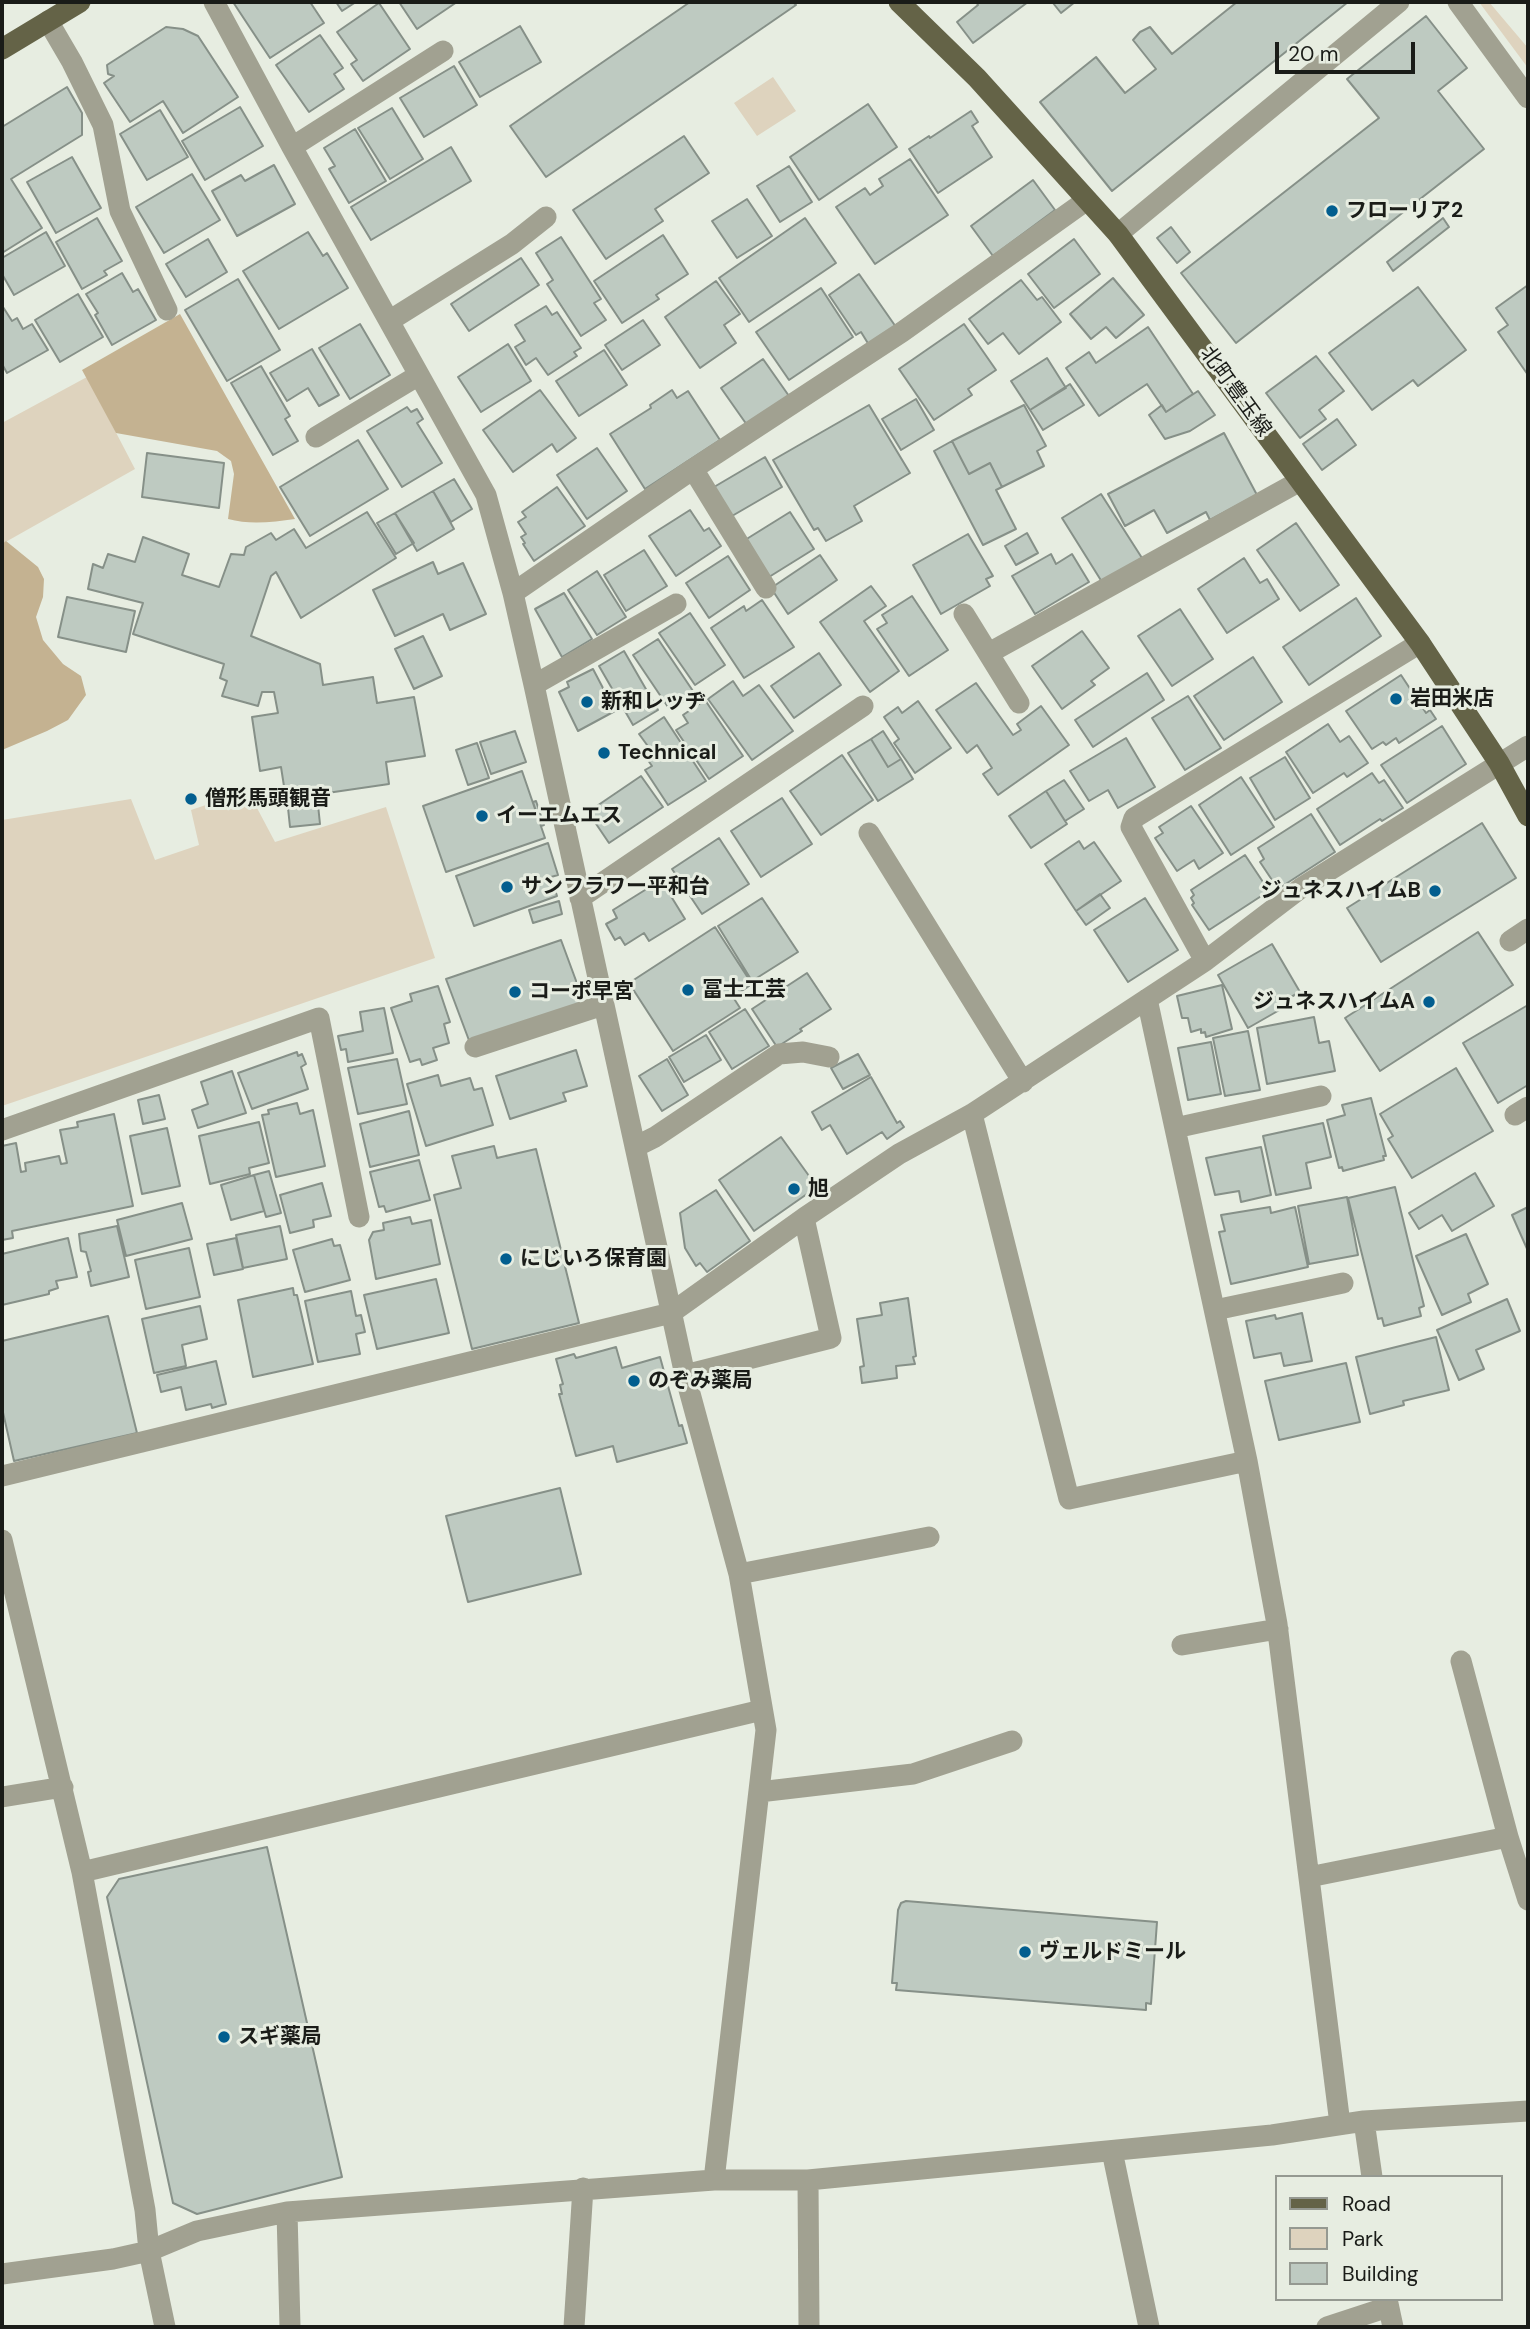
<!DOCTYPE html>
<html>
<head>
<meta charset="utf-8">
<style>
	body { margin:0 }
	#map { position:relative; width:1530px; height:2329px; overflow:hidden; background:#e7ede1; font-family:"DM Sans",sans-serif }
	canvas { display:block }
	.frame { position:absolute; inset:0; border:4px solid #1a1c18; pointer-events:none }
	.legend { position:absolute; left:1275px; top:2175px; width:228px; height:126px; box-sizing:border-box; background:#e7ede1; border:2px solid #959991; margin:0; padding:9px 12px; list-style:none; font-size:21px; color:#1a1c18 }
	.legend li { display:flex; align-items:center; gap:14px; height:35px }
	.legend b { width:35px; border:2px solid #959991 }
	.scale { position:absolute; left:1275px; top:42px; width:140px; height:32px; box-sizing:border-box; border:4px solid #1a1c18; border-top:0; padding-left:9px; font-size:21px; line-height:24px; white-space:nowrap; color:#1a1c18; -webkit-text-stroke:5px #e7ede1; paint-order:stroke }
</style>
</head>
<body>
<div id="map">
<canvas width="1530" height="2329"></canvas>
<div class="frame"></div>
<ul class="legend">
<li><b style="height:9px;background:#646347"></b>Road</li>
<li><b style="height:19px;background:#ded3be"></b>Park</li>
<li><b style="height:19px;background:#becac1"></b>Building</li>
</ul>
<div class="scale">20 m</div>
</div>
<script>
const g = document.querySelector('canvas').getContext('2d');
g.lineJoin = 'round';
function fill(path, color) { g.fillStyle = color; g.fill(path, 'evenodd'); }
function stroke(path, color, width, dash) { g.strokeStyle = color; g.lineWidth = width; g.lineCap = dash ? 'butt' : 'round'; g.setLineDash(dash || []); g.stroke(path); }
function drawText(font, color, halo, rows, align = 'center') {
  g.font = font + ' "DM Sans","Noto Sans JP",sans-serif'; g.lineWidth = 6; g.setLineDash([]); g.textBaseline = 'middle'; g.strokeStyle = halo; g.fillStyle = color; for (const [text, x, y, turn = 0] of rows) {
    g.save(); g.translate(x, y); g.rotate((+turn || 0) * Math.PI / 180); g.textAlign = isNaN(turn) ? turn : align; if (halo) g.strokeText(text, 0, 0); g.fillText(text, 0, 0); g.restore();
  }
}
const green = new Path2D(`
	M1479 2H1489L1528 48V68Z
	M773 77 796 111 757 136 734 103Z
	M87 377 135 469 2 544V423Z
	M248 791 275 842 386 807 435 958 2 1106V820L131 799 155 860 199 845 191 810Z`);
const forest = new Path2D(`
	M180 314 295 519C273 522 250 525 228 519L234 474 231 461 217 451 116 433 82 370Z
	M6 541 38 567 44 579 43 597 36 617 43 640 63 664 81 676 86 695 68 720 47 731 2 750V544Z`);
const building = new Path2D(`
	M233 2H310L324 23 270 58Z
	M336 2H356L342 11Z
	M399 2H457L417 29Z
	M690 2H793L796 5 546 177 510 126Z
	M976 2H1028L973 43 957 22 978 5Z
	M1054 2H1075L1061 13 1053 3Z
	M1237 2H1348L1112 191 1040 102 1096 57 1125 93 1156 69 1133 40 1140 32 1150 27 1172 54Z
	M379 3 410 49 363 81 351 64 357 60 337 32Z
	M1426 16 1467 68 1438 91 1484 149 1236 343 1181 273 1379 118 1347 79Z
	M520 26 541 62 480 97 459 62Z
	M166 27 183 29 198 36 238 97 183 133 163 101 130 122 104 83 114 76 108 74 107 65Z
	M320 35 343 68 334 74 344 89 309 112 276 65Z
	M454 66 477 105 424 137 400 98Z
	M67 87 82 113V135L11 179 42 228 2 253V127Z
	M868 104 897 147 819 200 790 157Z
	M240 107 263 146 205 180 182 141Z
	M392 108 423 159 390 179 358 128Z
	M160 110 188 157 147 180 120 134Z
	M971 111 978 122 972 126 992 157 938 193 909 149 929 136 930 138Z
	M355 129 386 181 349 203 329 169 335 166 324 148Z
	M684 136 709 173 655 209 663 221 606 259 573 210Z
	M451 147 471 181 371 240 351 207Z
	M72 157 101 208 56 233 27 182Z
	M910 159 948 215 875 264 836 207 865 188 870 195 883 186 879 179Z
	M274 165 295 204 237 236 212 191 241 175 245 181Z
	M789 166 812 202 780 222 757 186Z
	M192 174 220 220 164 253 136 207Z
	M1033 180 1055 210 993 256 971 226Z
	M747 199 772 236 737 258 712 221Z
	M97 218 122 261 104 271 107 275 82 289 56 242Z
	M805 218 836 263 749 322 719 278Z
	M1443 218 1449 227 1393 271 1387 262Z
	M1171 227 1190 252 1177 263 1157 238Z
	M46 232 65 266 14 295 2 274V258Z
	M308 232 323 256 327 253 348 288 279 329 243 271Z
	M663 235 688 274 656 295 659 299 622 323 594 281Z
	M561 237 601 299 594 303 606 320 581 336 547 284 553 280 536 253Z
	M208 239 227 272 186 297 166 264Z
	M1074 239 1100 274 1054 308 1028 274Z
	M521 258 539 285 469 331 451 304Z
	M122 273 133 292 138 289 156 320 112 345 95 315 98 313 86 294Z
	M859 274 896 327 869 345 861 332 856 335 829 295Z
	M1113 278 1144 315 1116 338 1106 327 1091 339 1070 314Z
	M238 279 280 350 227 381 185 310Z
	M1021 280 1037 300 1042 297 1061 322 1019 354 1003 333 988 344 969 319Z
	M716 281 740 314 724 325 736 343 700 368 665 317Z
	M1528 285V375L1498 332 1508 325 1496 308Z
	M1418 287 1466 350 1418 386 1413 380 1372 410 1329 353Z
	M821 288 853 337 789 380 756 332Z
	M78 294 103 337 60 362 35 320Z
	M546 306 552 315 557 312 581 348 574 352 577 356 548 375 536 358 526 365 515 347 525 341 515 325Z
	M3 307 12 321 17 318 23 329 32 324 48 350 7 373 2 364Z
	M643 320 660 345 622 370 605 345Z
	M360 324 390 375 350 399 319 348Z
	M964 324 996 370 968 389 972 395 934 420 899 369Z
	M1148 327 1193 394 1166 412 1147 384 1099 416 1066 368 1089 352 1096 363Z
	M508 344 531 381 481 412 458 377Z
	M312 349 339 395 319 406 308 388 287 401 270 373Z
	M604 350 627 385 579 416 556 381Z
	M1316 356 1344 391 1319 410 1326 419 1300 438 1266 393Z
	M1047 358 1066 388 1030 410 1011 381Z
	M763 359 789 396 747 425 721 388Z
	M261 366 290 416 285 419 298 441 273 455 231 383Z
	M1070 384 1084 405 1043 430 1030 410Z
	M540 390 576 438 557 452 552 444 513 472 483 430Z
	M672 390 677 398 688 391 720 440 645 489 610 434 651 408 650 405Z
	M1198 391 1215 415 1190 431 1165 439 1149 415 1162 405 1166 412Z
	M916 399 934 430 901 450 882 419Z
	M869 405 910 473 854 506 862 521 826 541 818 528 814 530 773 460Z
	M1024 405 1046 446 1037 451 1044 466 1002 487 990 463 969 474 952 441Z
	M407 407 411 412 417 409 423 419 417 423 442 463 402 487 367 431Z
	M1337 419 1356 445 1322 470 1303 444Z
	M1224 433 1257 495 1210 520 1206 512 1167 533 1154 510 1125 526 1108 494Z
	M358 440 388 489 310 536 280 487Z
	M952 441 969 474 990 463 1002 487 996 490 1016 529 983 545 934 451Z
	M597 448 627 491 587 519 557 475Z
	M147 453 224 463 219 508 142 497Z
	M765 457 782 487 732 516 714 487Z
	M454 479 472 509 451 522 433 491Z
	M557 487 585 526 534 561 523 544 525 543 521 537 526 534 518 522 526 517 522 512Z
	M433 491 454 529 417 551 395 513Z
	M1101 494 1142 558 1102 582 1062 518Z
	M690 510 704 531 709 528 721 546 676 576 649 536Z
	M367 512 396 558 301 618 276 572 271 576 251 636 320 664 323 685 373 677 377 703 414 697 425 756 386 762 389 784 286 799 281 767 260 771 252 717 278 713 274 692H262L258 706 222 696 227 681 220 678 224 664 133 634 143 603 88 589 93 564 103 568 108 554 135 562 143 537 189 554 182 575 219 587 231 554 244 555 246 547 271 533 276 540 294 529 306 548Z
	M790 512 814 549 769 577 745 540Z
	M395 513 414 543 396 554 377 523Z
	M1296 523 1339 585 1300 611 1257 550Z
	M1027 533 1038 553 1016 565 1005 546Z
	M968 534 993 576 986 579 990 586 941 614 913 565Z
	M644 550 667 586 626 611 604 575Z
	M1051 554 1056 564 1072 554 1089 582 1035 614 1012 576Z
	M820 555 837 580 788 614 771 588Z
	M728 556 750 590 709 618 686 583Z
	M1244 558 1260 583 1267 579 1279 599 1227 633 1198 589Z
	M433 562 438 574 463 563 486 614 450 630 443 614 395 636 373 590Z
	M597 571 626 617 597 635 568 590Z
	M871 586 886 606 864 621 899 671 870 692 820 622Z
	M564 593 592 639 562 657 535 609Z
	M912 596 948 650 909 676 877 629 887 623 882 615Z
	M67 597 135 611 126 652 58 637Z
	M1356 598 1381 636 1309 685 1283 647Z
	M762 600 794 647 744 678 711 628 744 606 746 611Z
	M1180 609 1213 659 1172 686 1138 636Z
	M690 613 725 665 695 685 659 633Z
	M1082 631 1109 668 1091 681 1095 685 1062 709 1032 666Z
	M423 636 442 676 414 689 395 649Z
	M658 639 695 694 670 710 633 655Z
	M624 651 658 710 633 725 599 666Z
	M819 653 841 685 794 718 771 686Z
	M1253 657 1282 702 1224 740 1194 696Z
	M593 669 615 711 578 731 559 692 569 687 567 682Z
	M1147 673 1164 700 1093 747 1075 720Z
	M1401 675 1426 713 1430 710 1436 719 1399 743 1396 738 1386 745 1383 742 1372 749 1346 711Z
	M733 681 743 696 759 685 793 731 752 760 708 699Z
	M976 683 1013 735 1021 730 1017 724 1041 706 1069 745 998 795 983 774 992 768 977 745 967 753 936 710Z
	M1188 696 1221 748 1185 770 1152 718Z
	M705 700 743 756 709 779 676 730 688 723 683 715Z
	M918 701 951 748 915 773 894 743 899 739 884 717 898 707 902 713Z
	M664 717 706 781 668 805 645 770 652 766 643 753 650 749 639 734Z
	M1328 724 1340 742 1349 736 1368 763 1347 777 1344 773 1313 793 1286 752Z
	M1442 726 1466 764 1407 803 1381 765Z
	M515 731 526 762 491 774 480 742Z
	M883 731 901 759 888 767 871 739Z
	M1126 738 1155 787 1118 808 1108 790 1089 801 1070 771Z
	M871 739 888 767 901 759 913 779 878 801 848 753Z
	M477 743 489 778 468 785 456 750Z
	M842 755 873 800 821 835 790 791Z
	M1285 757 1310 798 1275 820 1250 778Z
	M522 771 545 838 446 872 423 806Z
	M1372 773 1379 783 1384 780 1403 808 1382 821 1380 819 1340 845 1317 809Z
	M641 776 663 807 609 843 588 812Z
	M1241 777 1274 827 1231 855 1199 805Z
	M1064 780 1084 809 1065 821 1046 791Z
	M1046 791 1067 824 1031 848 1009 816Z
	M782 798 812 844 761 877 731 831Z
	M536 801 544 825 541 826 533 802Z
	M318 805 320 824 290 827 288 808Z
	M1191 806 1223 853 1199 869 1194 860 1177 871 1155 838 1163 833 1159 827Z
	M1311 814 1335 852 1278 889 1260 862 1264 859 1258 848Z
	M1482 823 1516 878 1381 962 1347 908Z
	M719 838 749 884 702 914 672 869Z
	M1079 841 1084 849 1094 842 1121 881 1076 911 1045 864Z
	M548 843 558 875 551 877 557 896 474 926 456 876Z
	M1245 855 1269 891 1209 930 1192 905 1194 903 1191 898 1194 895 1191 890Z
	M661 880 685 919 649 941 644 933 625 945 620 937 615 940 606 924 617 918 613 910Z
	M1100 894 1110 908 1086 925 1076 911Z
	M762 898 798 952 752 981 718 926Z
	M1145 898 1178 950 1128 982 1094 930Z
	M559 901 562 914 533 923 529 910Z
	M715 927 752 984 733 997 740 1008 673 1051 629 983Z
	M1478 932 1513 985 1380 1071 1345 1018Z
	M561 940 585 1005 470 1043 446 979Z
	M1272 944 1300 992 1280 1003 1283 1008 1248 1028 1218 975Z
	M807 973 831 1009 800 1029 802 1031 777 1047 752 1009Z
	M1222 985 1232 1029 1206 1037 1205 1032 1201 1033V1029L1191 1032 1188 1018H1182L1177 996Z
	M438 986 450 1022 444 1024 449 1043 433 1048 437 1060 422 1065 420 1059 410 1062 391 1008 412 1001 410 994Z
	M1528 1005V1085L1498 1103 1463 1043Z
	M384 1008 393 1053 348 1062 346 1049 341 1050 338 1036 363 1031 360 1012Z
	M745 1009 769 1046 732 1069 709 1032Z
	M1314 1017 1319 1043 1329 1041 1335 1071 1267 1084 1257 1028Z
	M1248 1031 1260 1090 1225 1096 1213 1038Z
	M706 1035 721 1060 684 1082 669 1057Z
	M1211 1042 1221 1094 1188 1100 1178 1048Z
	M576 1050 587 1086 563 1093 566 1101 510 1119 496 1076Z
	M297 1052 298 1056 302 1054 306 1064 301 1067 308 1089 252 1109 238 1073Z
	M858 1054 870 1075 843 1089 831 1068Z
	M397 1059 407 1104 358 1114 348 1068Z
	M667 1059 688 1095 662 1111 639 1076Z
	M1456 1068 1493 1131 1412 1178 1388 1139 1393 1136 1380 1114Z
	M232 1071 246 1113 198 1128 192 1110 208 1104 201 1082Z
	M438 1075 441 1086 470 1078 474 1090 482 1088 493 1125 426 1146 407 1084Z
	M871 1077 897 1123 900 1121 904 1127 887 1139 882 1132 847 1154 830 1125 822 1130 812 1112Z
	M159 1095 165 1119 143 1124 138 1100Z
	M1371 1098 1386 1156H1383L1384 1160 1343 1171 1342 1167 1339 1168 1327 1120 1345 1115 1342 1105Z
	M297 1103 300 1114 313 1110 325 1166 276 1177 262 1115 269 1114 268 1110Z
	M409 1111 419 1155 370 1167 360 1124Z
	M114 1114 133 1206 12 1231 13 1238 2 1240V1146L16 1143 21 1172 26 1171 25 1163 59 1156 61 1164 67 1163 60 1130 78 1127 77 1122Z
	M259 1122 269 1163 249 1168 250 1174 210 1184 199 1136Z
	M1323 1123 1331 1157 1306 1163 1311 1188 1276 1195 1263 1136Z
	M167 1128 180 1186 142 1194 130 1136Z
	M781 1137 817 1187 754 1231 719 1180Z
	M494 1146 497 1158 536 1149 579 1323 472 1349 434 1195 461 1188 452 1156Z
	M1261 1147 1271 1195 1241 1202 1239 1191 1215 1195 1206 1158Z
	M419 1160 430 1200 386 1212 384 1206 379 1207 370 1172Z
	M269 1171 281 1213 266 1217 254 1175Z
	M1475 1173 1494 1206 1452 1231 1442 1215 1419 1229 1409 1213Z
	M254 1175 264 1211 231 1220 221 1185Z
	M322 1183 331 1216 313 1220 314 1227 290 1233 280 1195Z
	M1395 1187 1424 1306 1419 1308 1421 1316 1384 1326 1382 1318 1378 1319 1348 1198Z
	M716 1190 750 1241 707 1272 700 1263 696 1266 685 1248 680 1213Z
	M1347 1197 1358 1255 1309 1264 1298 1206Z
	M182 1203 192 1239 126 1256 117 1220Z
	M1270 1207 1271 1213 1295 1207 1308 1267 1231 1284 1219 1232 1225 1231 1221 1215Z
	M1528 1207V1251L1512 1215Z
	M410 1217 412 1224 431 1220 440 1264 376 1279 369 1240 373 1232 384 1230 383 1223Z
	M117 1226 129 1277 91 1286 88 1272 91 1271 86 1252 81 1251 79 1234Z
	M280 1226 287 1259 243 1268 236 1235Z
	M1466 1234 1488 1284 1468 1294 1471 1302 1442 1315 1416 1256Z
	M68 1238 77 1277 56 1281 58 1288 49 1291V1294L2 1305V1254Z
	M236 1238 243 1269 214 1275 207 1244Z
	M332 1239 334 1246 340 1245 350 1280 305 1292 293 1250Z
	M189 1248 200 1297 146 1309 135 1260Z
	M436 1279 449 1333 377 1349 364 1295Z
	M293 1288 294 1295H297L313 1364 253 1377 238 1300Z
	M351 1291 356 1316 361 1315 365 1332 356 1334 360 1354 318 1362 305 1301Z
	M908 1298 916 1356 913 1357 915 1364 896 1366 897 1378 862 1383 860 1367 864 1366 857 1319 882 1315 880 1303Z
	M1507 1299 1520 1331 1476 1350 1484 1369 1459 1380 1437 1330Z
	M200 1306 207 1339 182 1345 186 1366 154 1373 142 1319Z
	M1302 1313 1312 1361 1284 1366 1281 1353 1254 1358 1246 1321 1275 1315 1276 1319Z
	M108 1316 137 1433 14 1461 2 1408V1341Z
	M1436 1337 1449 1390 1403 1401 1404 1405 1370 1414 1356 1357Z
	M616 1347 622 1368 660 1357 679 1426 682 1425 687 1443 617 1462 613 1446 576 1456 559 1394H562L560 1385 563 1384 556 1359 574 1354 576 1358Z
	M216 1361 226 1404 212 1408 211 1404 186 1410 181 1387 161 1392 157 1375Z
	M1346 1363 1360 1422 1279 1440 1265 1381Z
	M560 1488 581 1574 468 1602 446 1516Z
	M267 1847 342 2177 197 2214 173 2203 107 1897 119 1879Z
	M906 1901 1157 1922 1151 2004 1146 2003V2010L896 1990 897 1983H892L898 1910 901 1903Z`);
const minor = new Path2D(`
	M214 2 292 147 486 495 513 593 534 685 685 1375 739 1574 766 1730 714 2180
	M1458 2 1528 98
	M48 21 72 62 103 125 120 211 167 310
	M292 147 443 51
	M1118 234 1399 2
	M389 321 512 244 546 217
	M316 437 419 375
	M693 469 766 588
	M513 593 693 469 902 332 1087 200
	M964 614 1019 703
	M989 653 1300 481
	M534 685 676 604
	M869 833 1023 1082
	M580 898 863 706
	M1510 941 1528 929
	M1205 961 1131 827 1134 818 1420 643
	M1147 999 1247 1461 1277 1624 1340 2124
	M475 1047 603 1005
	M972 1114 1069 1499 1247 1461
	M1515 1115 1528 1107
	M1175 1128 1321 1096
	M2 1130 319 1018 359 1217
	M635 1147 655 1137 779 1054 803 1052 829 1057
	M1215 1310 1343 1283
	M685 1375 831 1338 804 1218
	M2 1476 671 1313 804 1218 899 1154 972 1114 1205 961 1301 888 1528 746
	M2 1540 82 1872 145 2210 149 2251 165 2327
	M739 1574 929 1537
	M1182 1645 1278 1629
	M1461 1661 1508 1837
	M759 1792 913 1774 1012 1741
	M2 1797 63 1787
	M82 1872 762 1710
	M1309 1877 1508 1837 1528 1900
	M1364 2121 1372 2177
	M1112 2151 1149 2327
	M808 2180 809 2327
	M287 2212 290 2327
	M2 2274 113 2259 149 2251 197 2231 287 2212 714 2180H808L1272 2135 1364 2121 1528 2111
	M1387 2299 1393 2327
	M574 2327 583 2188
	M1327 2327 1388 2307`);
const major = new Path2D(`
	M899 2 977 78 1118 234 1420 643 1499 763 1528 816
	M2 49 80 2`);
const markers = [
	[1332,211,7,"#025e8f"],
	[1396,699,7,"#025e8f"],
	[587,702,7,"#025e8f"],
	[604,753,7,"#025e8f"],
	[191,799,7,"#025e8f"],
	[482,816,7,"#025e8f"],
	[507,887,7,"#025e8f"],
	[1435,891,7,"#025e8f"],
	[688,990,7,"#025e8f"],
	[515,992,7,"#025e8f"],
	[1429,1002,7,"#025e8f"],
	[794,1189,7,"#025e8f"],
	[506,1259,7,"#025e8f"],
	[634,1381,7,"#025e8f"],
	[1025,1952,7,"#025e8f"],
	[224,2037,7,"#025e8f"]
];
const poiNames = [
	["フローリア2",1346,211],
	["岩田米店",1410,699],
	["新和レッヂ",601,702],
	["Technical",618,753],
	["僧形馬頭観音",205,799],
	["イーエムエス",496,816],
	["サンフラワー平和台",521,887],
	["ジュネスハイムB",1421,891,"right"],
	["冨士工芸",702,990],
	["コーポ早宮",529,992],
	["ジュネスハイムA",1415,1002,"right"],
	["旭",808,1189],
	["にじいろ保育園",520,1259],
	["のぞみ薬局",648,1381],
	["ヴェルドミール",1039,1952],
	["スギ薬局",238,2037]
];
const streetNames = [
	["北町豊玉線",1235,392,54]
];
fill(green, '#ded3be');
fill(forest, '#c4b291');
fill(building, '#becac1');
stroke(building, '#869088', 2);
stroke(minor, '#a1a191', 21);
stroke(major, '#646347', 21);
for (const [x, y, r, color] of markers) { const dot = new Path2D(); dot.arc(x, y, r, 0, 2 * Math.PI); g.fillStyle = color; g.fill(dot); stroke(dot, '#e7ede1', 2.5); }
drawText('bold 21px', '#1a1c18', '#e7ede1', poiNames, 'left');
drawText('21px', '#1a1c18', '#e7ede1', streetNames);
</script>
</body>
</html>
